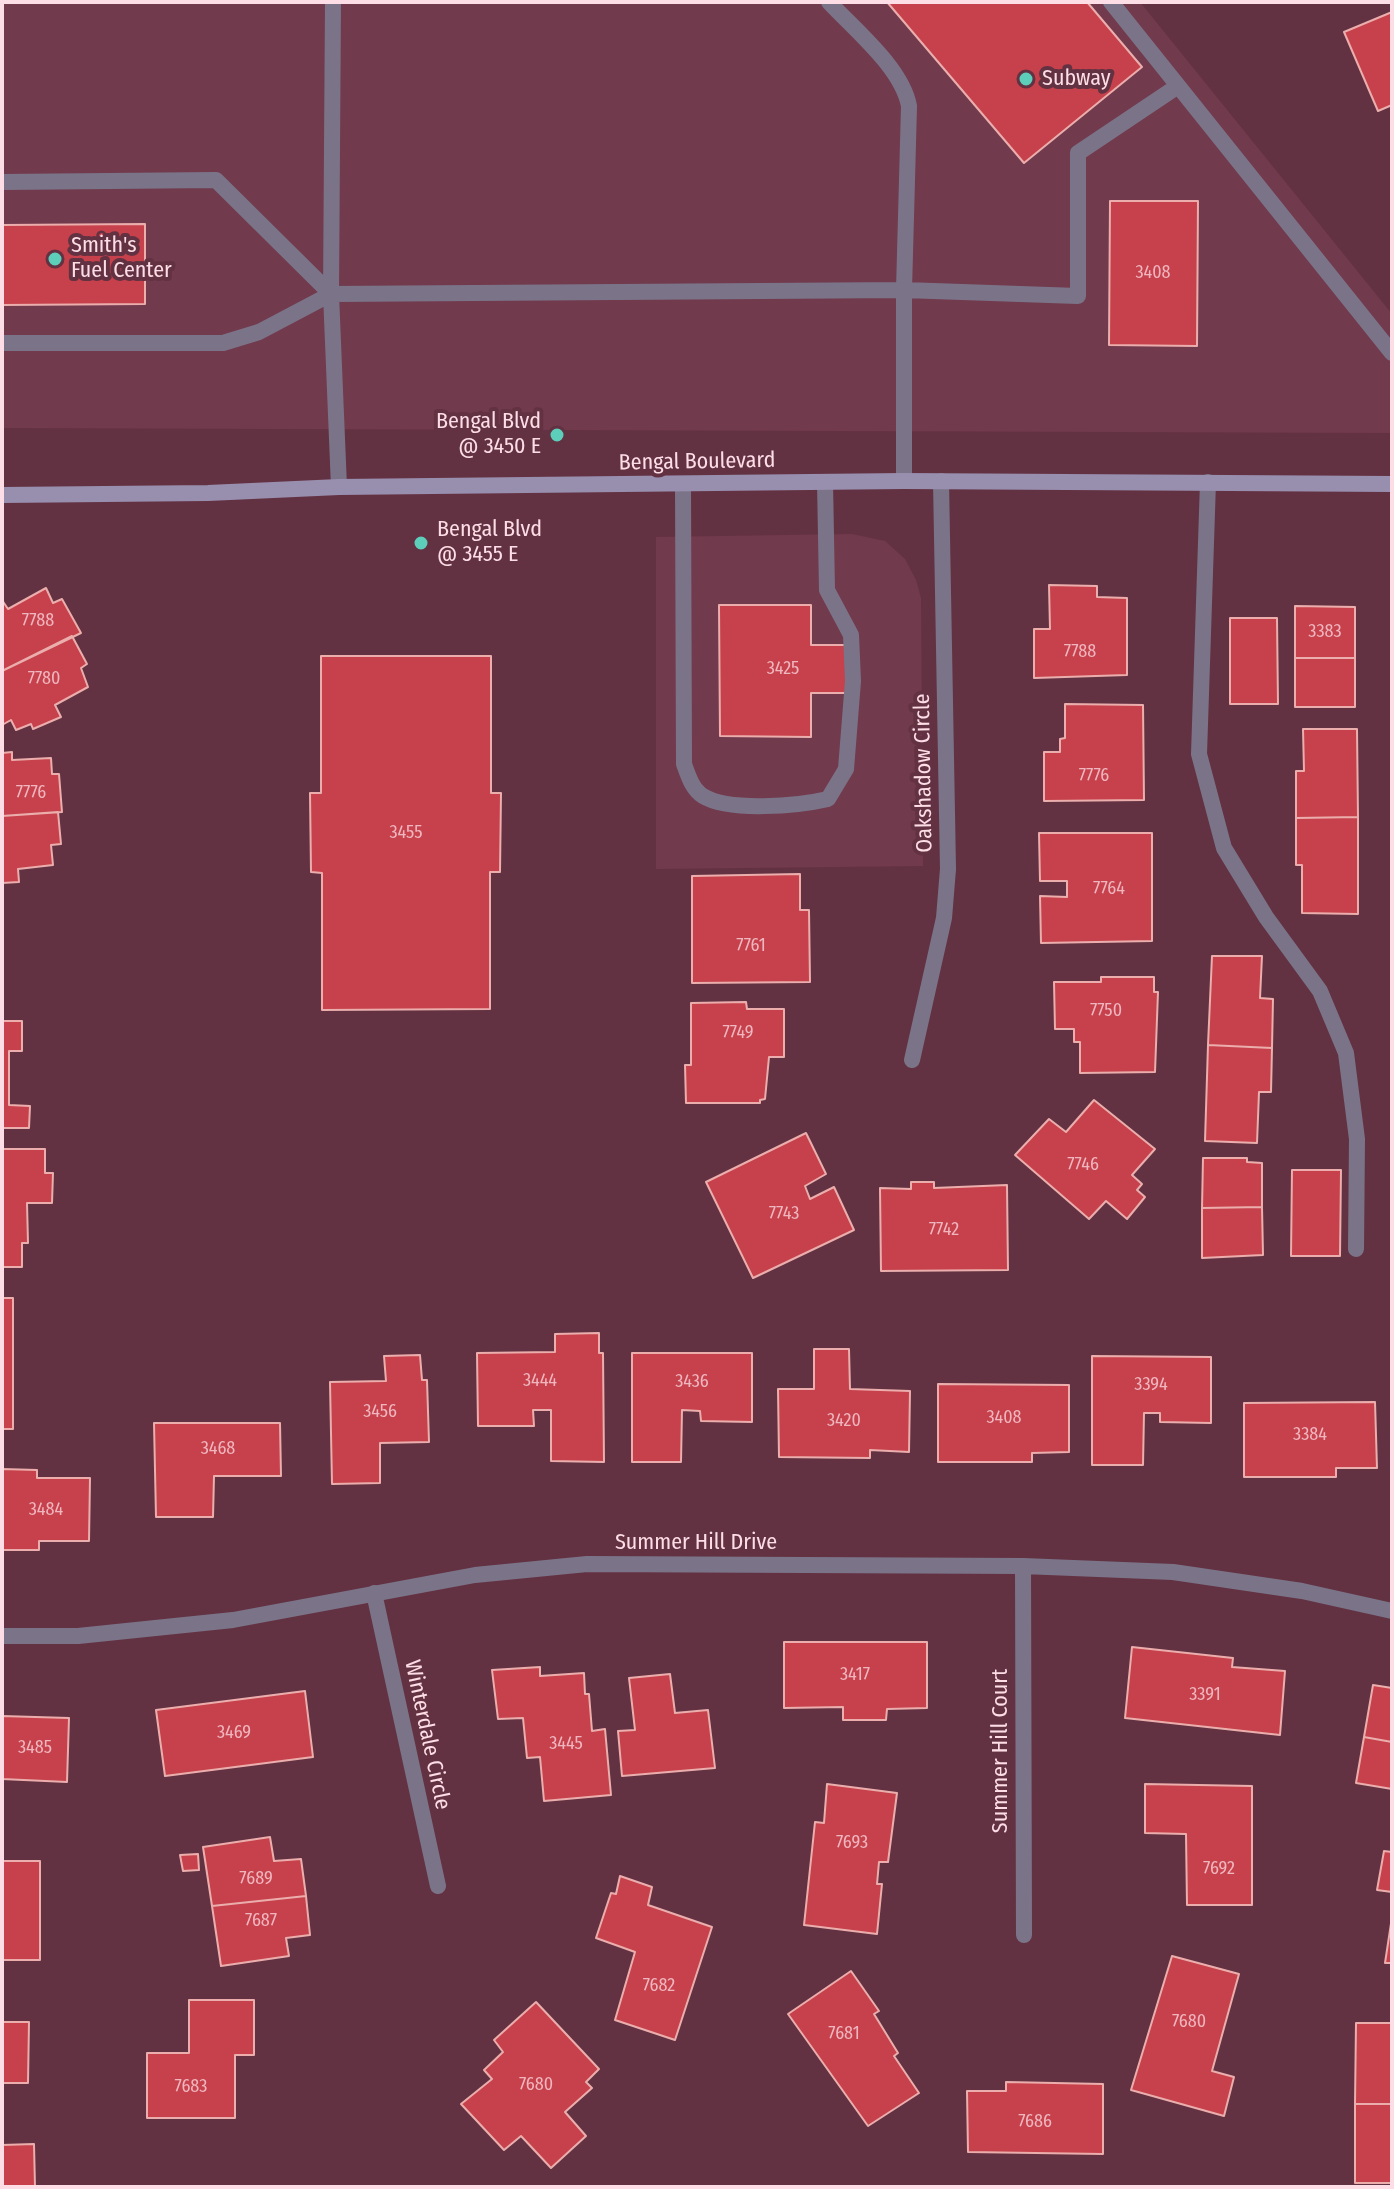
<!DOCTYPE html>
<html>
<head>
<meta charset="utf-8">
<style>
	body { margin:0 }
	#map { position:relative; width:1394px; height:2189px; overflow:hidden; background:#633242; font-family:"Fira Sans Condensed",sans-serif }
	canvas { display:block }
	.frame { position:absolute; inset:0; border:4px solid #fddde6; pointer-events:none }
</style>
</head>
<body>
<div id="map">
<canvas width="1394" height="2189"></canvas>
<div class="frame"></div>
</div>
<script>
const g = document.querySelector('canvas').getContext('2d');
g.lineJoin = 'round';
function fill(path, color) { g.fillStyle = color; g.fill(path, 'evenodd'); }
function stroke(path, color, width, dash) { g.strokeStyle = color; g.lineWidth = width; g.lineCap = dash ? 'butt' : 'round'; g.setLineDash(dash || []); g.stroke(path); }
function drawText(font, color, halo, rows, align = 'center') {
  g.font = font + ' "Fira Sans Condensed",sans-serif'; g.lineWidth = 8; g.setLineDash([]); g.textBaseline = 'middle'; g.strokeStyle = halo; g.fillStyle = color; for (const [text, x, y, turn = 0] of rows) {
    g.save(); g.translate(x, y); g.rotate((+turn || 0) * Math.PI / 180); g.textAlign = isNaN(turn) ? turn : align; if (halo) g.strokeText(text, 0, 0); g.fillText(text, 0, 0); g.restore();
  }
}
const built = new Path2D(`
	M2 2H1140L1392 314V433L2 428Z
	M852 534 885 541 905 559 916 580 921 598 923 866 656 869V537Z`);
const building = new Path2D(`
	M887 2H1087L1142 67 1024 163Z
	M1392 12V105L1378 111 1344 32Z
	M1110 201H1198L1197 346 1109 345Z
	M145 224V304L2 305V225Z
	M1049 585 1097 586V597L1127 598V675L1034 678V629H1050Z
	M46 588 53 603 62 599 81 633 2 671V600L8 609Z
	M719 605H811V645H846L847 693H811V737L720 736Z
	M1295 606 1355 607V658H1295Z
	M1230 618H1277L1278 704H1230Z
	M72 636 87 664 81 668 88 687 55 705 61 717 33 729 31 724 16 730 11 720 2 725V671Z
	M321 656H491V793H501L500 872H490V1009L322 1010V873L311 872 310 793H321Z
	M1295 658H1355V707H1295Z
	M1065 704 1143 705 1144 800 1044 801V752H1060V739L1065 738Z
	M1303 729H1357L1358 817 1296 818V771H1304Z
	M12 752V760L51 758 52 774H59L62 812 2 816V753Z
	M58 812 61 844 51 845 53 865 18 869 19 882 2 883V816Z
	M1358 817V914L1302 913V865H1296V818Z
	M1039 833H1152V941L1041 943 1040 896 1067 897V881H1040Z
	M800 874V910H809L810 982 692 983V876Z
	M1212 956H1262L1260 998 1273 999 1272 1048 1208 1045Z
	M1101 977H1154V992H1158L1155 1072 1080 1073V1042H1074V1029H1055L1054 982H1101Z
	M746 1002 747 1009H784V1057H769L765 1099 760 1100V1103H686L685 1065H691V1003Z
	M2 1021H22V1051H9V1105L30 1106 29 1128H2Z
	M1208 1045 1272 1048 1271 1092H1259L1257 1143 1205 1141Z
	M1094 1100 1155 1149 1132 1175 1142 1184 1137 1190 1145 1197 1127 1219 1106 1201 1089 1219 1015 1155 1049 1119 1066 1132Z
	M806 1133 826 1174 805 1186 810 1199 834 1187 854 1230 753 1278 706 1182Z
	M2 1149H45V1173H53L52 1203H27L28 1243H22V1267H2Z
	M1203 1158H1247V1162L1262 1163V1207L1202 1208Z
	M1292 1170H1341L1340 1256H1291Z
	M911 1182H934V1188L1007 1185 1008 1270 881 1271 880 1188 911 1189Z
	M1262 1207 1263 1255 1202 1258V1208Z
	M2 1298H13V1429H2Z
	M599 1333V1353H603L604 1462 551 1461V1410H533L534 1426H478L477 1353 555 1352V1334Z
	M814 1349H849L850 1389 910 1391 909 1452 870 1450V1458L779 1457 778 1389H814Z
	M632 1353H752V1422L701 1421 700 1411 682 1410 681 1462H632Z
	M420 1355 422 1380H427L429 1442 380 1443V1483L332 1484 330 1382 386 1381 384 1356Z
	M1092 1356 1211 1357V1423L1160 1422V1413H1144L1143 1465H1092Z
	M938 1384 1069 1385V1452L1032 1453V1462H938Z
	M1375 1402 1377 1468H1336V1477H1244V1403Z
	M154 1423H280L281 1476H214L213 1517H156Z
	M2 1469 37 1470V1478H90L89 1541H39V1550H2Z
	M784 1642H927V1708L887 1709 886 1720H843V1707L784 1708Z
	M1132 1647 1233 1658 1232 1667 1285 1671 1280 1735 1125 1718Z
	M540 1667V1676L584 1673 585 1694H589L592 1731 605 1729 611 1795 544 1801 540 1757 527 1758 523 1718 498 1719 492 1670Z
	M670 1674 675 1713 708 1710 715 1768 622 1776 618 1731 635 1730 629 1678Z
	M1373 1685 1392 1688V1742L1364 1737Z
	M305 1691 313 1757 165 1776 156 1710Z
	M2 1716 69 1718 67 1782 2 1779Z
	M1364 1737 1392 1742V1789L1356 1783Z
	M827 1784 897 1793 888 1862H879L877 1884H882L877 1934 804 1925 815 1822 824 1823Z
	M1145 1784 1252 1786V1905H1187L1186 1834 1145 1833Z
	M270 1837 274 1861 301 1859 306 1896 212 1906 203 1847Z
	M1384 1851 1392 1852V1892L1377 1890Z
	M198 1854 199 1870 183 1871 180 1855Z
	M2 1861H40V1960H2Z
	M620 1876 652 1887 648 1905 712 1927 675 2040 615 2020 635 1952 596 1938 611 1893 616 1894Z
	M306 1896 310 1935 286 1938 289 1956 221 1966 212 1906Z
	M1392 1917V1963H1385Z
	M1172 1956 1239 1974 1212 2071 1234 2077 1224 2116 1131 2090Z
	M851 1971 879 2011 874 2014 898 2053 894 2056 919 2093 868 2126 788 2014Z
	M189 2000H254V2055H235V2118H147V2053H189Z
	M536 2002 599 2069 586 2082 592 2088 565 2112 586 2136 551 2168 521 2136 504 2150 461 2104 492 2079 484 2070 503 2052 494 2040Z
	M2 2022H29L28 2083H2Z
	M1356 2023H1392V2104H1355Z
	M1006 2082 1103 2084V2154L968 2152 967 2091H1006Z
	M1355 2104H1392V2183H1355Z
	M34 2144 35 2187H2V2145Z`);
const service = new Path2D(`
	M333 2 331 294 339 487
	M829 2C855 30 902 68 909 106L904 290V481
	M1111 2 1392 353
	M2 182 216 180 331 294 904 290 1078 296V153L1178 86
	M2 343H223L259 332 331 294
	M1208 482 1199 754 1224 848 1266 917 1320 991 1346 1053 1357 1139 1356 1249
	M683 484 684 764C688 775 692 789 703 796 729 812 798 806 828 799L846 769 853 681 851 635 827 590 825 482`);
const minor = new Path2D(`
	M912 1060 944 918 948 869 941 481
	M1023 1566 1024 1935
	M374 1593 438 1886
	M2 1636H78L233 1620 475 1575 587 1564 1023 1566 1173 1572 1302 1591 1392 1611`);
const secondary = new Path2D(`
	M2 495 208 493 339 487 904 481 1392 484`);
const markers = [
	[1026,79,8,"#5cceba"],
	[55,259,8,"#5cceba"],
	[557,435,8,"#5cceba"],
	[421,543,8,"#5cceba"]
];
const numberNames = [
	["3408",1153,273],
	["7788",38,621],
	["3383",1325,632],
	["7788",1080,652],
	["3425",783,669],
	["7780",44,679],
	["7776",1094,776],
	["7776",31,793],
	["3455",406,833],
	["7764",1109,889],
	["7761",751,946],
	["7750",1106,1011],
	["7749",738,1033],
	["7746",1083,1165],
	["7743",784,1214],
	["7742",944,1230],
	["3444",540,1381],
	["3436",692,1382],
	["3394",1151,1385],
	["3456",380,1412],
	["3408",1004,1418],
	["3420",844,1421],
	["3384",1310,1435],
	["3468",218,1449],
	["3484",46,1510],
	["3417",855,1675],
	["3391",1205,1695],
	["3469",234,1733],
	["3445",566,1744],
	["3485",35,1748],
	["7693",852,1843],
	["7692",1219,1869],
	["7689",256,1879],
	["7687",261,1921],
	["7682",659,1986],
	["7680",1189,2022],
	["7681",844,2034],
	["7680",536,2085],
	["7683",191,2087],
	["7686",1035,2122]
];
const poiNames = [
	["Subway",1042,79],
	["Smith's",71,246],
	["Fuel Center",71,271],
	["Bengal Blvd",541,422,"right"],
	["@ 3450 E",541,447,"right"],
	["Bengal Blvd",437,530],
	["@ 3455 E",437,555]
];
const streetNames = [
	["Bengal Boulevard",697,462,-1],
	["Oakshadow Circle",924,773,-91],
	["Summer Hill Drive",696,1543],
	["Winterdale Circle",427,1735,78],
	["Summer Hill Court",1001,1751,-90]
];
fill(built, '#723a4d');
fill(building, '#c6414b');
stroke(building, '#ebaead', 2);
stroke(service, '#7b7489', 16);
stroke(minor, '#7b7489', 16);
stroke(secondary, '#988eae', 16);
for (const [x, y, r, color] of markers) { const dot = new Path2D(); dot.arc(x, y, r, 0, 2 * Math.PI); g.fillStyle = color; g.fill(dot); stroke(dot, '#633242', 3); }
drawText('18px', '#efb6bf', null, numberNames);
drawText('22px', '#fddde6', '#633242', poiNames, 'left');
drawText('22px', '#fddde6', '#633242', streetNames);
</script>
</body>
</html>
